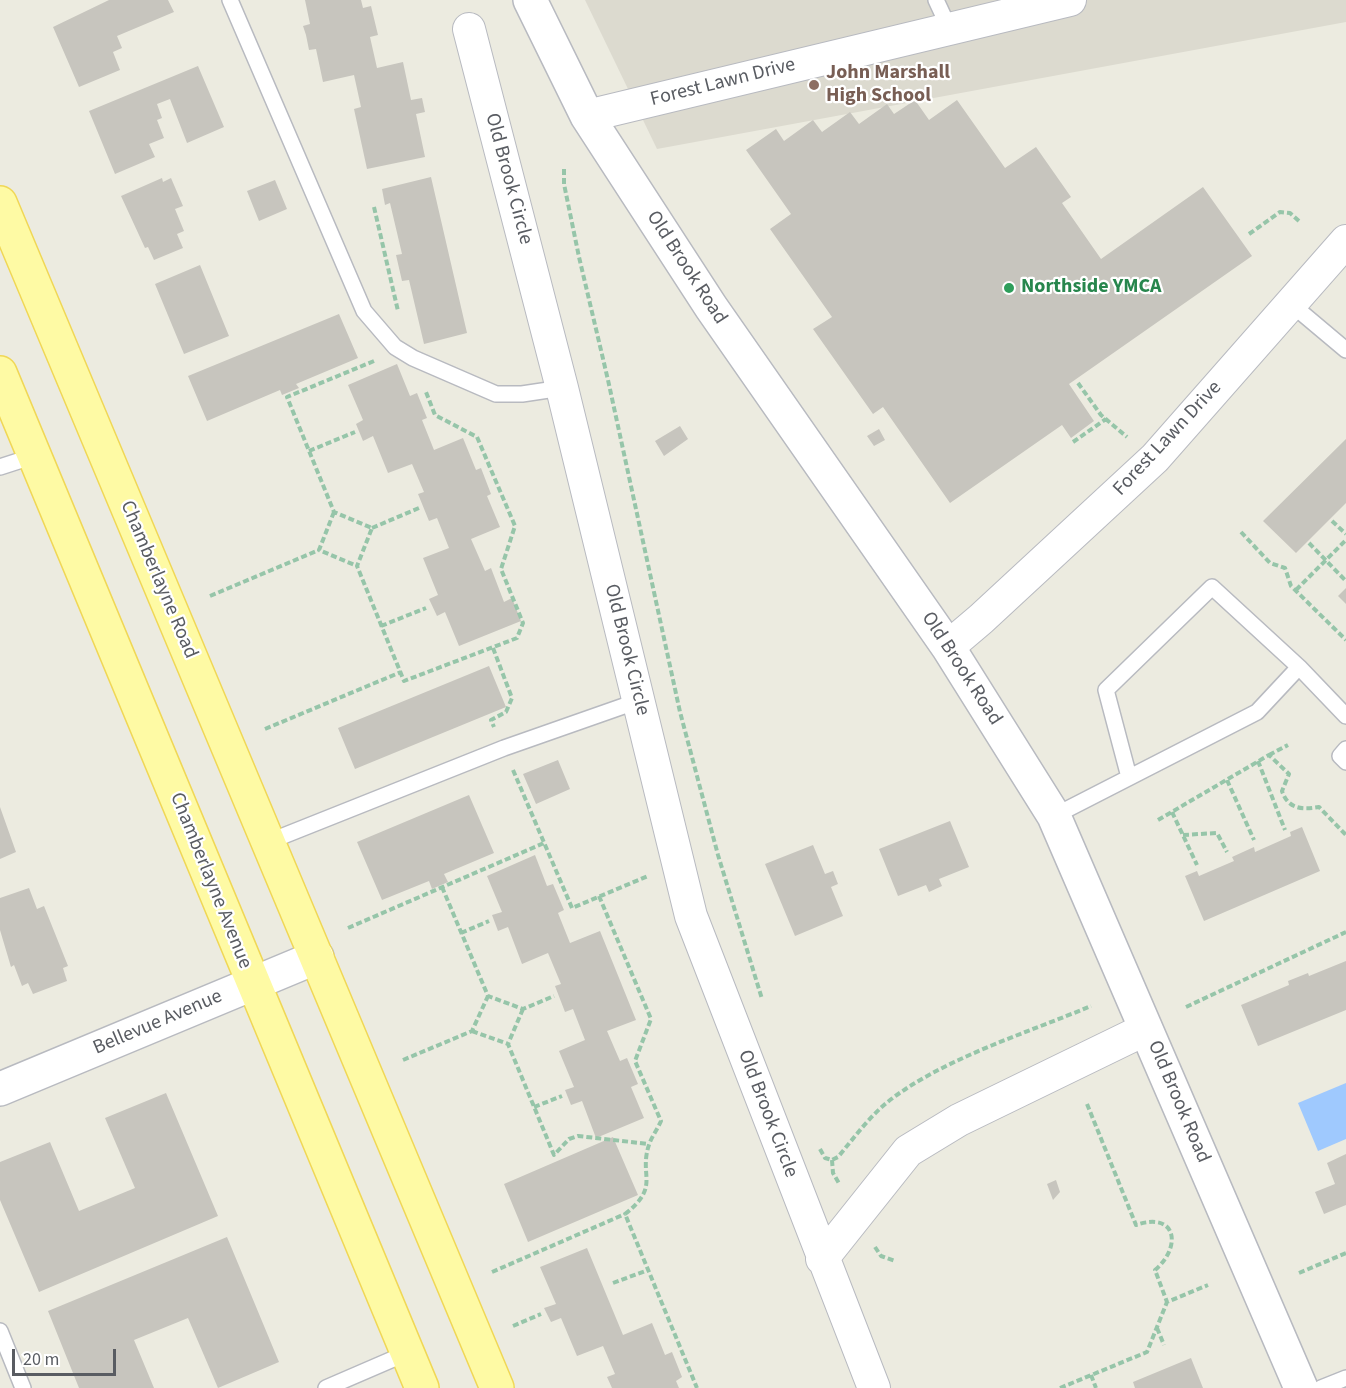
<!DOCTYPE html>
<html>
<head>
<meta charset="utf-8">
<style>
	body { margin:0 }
	#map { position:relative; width:1346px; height:1388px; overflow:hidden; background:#ecebe0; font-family:"Source Sans 3",sans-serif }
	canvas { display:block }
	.scale { position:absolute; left:12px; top:1349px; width:104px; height:27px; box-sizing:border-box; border:3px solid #595c62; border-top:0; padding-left:8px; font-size:18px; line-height:21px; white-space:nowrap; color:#595c62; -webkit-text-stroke:4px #fff; paint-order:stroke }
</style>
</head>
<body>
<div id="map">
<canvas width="1346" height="1388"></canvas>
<div class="scale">20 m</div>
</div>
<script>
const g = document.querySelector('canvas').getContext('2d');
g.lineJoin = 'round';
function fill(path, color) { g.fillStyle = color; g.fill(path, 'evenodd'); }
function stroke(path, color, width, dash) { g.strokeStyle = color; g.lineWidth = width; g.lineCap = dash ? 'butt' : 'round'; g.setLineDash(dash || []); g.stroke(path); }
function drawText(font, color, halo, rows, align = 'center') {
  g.font = font + ' "Source Sans 3",sans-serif'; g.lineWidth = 4.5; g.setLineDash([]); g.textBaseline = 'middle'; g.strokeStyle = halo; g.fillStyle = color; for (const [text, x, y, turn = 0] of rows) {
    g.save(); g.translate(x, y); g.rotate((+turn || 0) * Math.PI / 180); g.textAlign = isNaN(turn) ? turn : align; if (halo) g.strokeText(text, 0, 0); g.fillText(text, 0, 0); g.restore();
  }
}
const education = new Path2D(`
	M585 0H1346V22L657 149Z`);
const water = new Path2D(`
	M1346 1083V1139L1318 1151 1298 1103Z`);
const building = new Path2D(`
	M109 0H168L174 12 117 36 122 48 113 52 120 70 79 87 53 27Z
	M305 0H361L363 8 371 6 378 35 370 37 377 68 403 62 411 100 422 98 425 112 416 114 425 157 367 169 354 109 361 107 354 75 323 82 316 49 309 50 306 35 303 26 310 24Z
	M198 66 224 127 187 143 170 99 157 104 162 118 157 120 164 138 149 144 155 157 115 174 89 111Z
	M915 100 929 120 957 100 1005 168 1036 147 1071 197 1062 203 1101 259 1203 187 1252 256 1069 384 1094 421 1071 438 1062 425 950 503 883 407 873 414 813 329 832 317 770 229 791 214 746 150 776 129 784 141 813 120 822 132 850 112 859 124 887 104 894 114Z
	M431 177 467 333 424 344 409 280 402 281 396 255 402 254 390 203 385 205 382 189Z
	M162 178 163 182 171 178 183 206 175 209 184 231 177 234 183 248 154 260 148 247 145 248 121 196Z
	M275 180 287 209 259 221 247 191Z
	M200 265 229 336 184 354 155 284Z
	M339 314 358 358 296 384 299 388 282 395 280 390 207 421 188 376Z
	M397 364 410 396 417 393 427 418 422 420 434 450 463 438 476 470 481 468 491 494 487 496 500 527 471 539 485 571 491 568 504 602 512 598 521 621 459 646 445 612 437 616 429 599 438 595 423 558 449 548 437 518 429 521 418 494 424 492 412 464 388 473 373 436 363 441 356 424 363 420 348 385Z
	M680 426 688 439 664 456 655 441Z
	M879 429 885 440 874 446 867 436Z
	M1346 439V503L1296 553 1263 521Z
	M1346 588V604L1338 596Z
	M489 666 506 707 355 769 338 728Z
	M558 760 570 789 536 804 523 774Z
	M469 795 494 853 444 874 448 882 432 889 429 881 382 900 357 842Z
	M0 807 16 852 0 859Z
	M950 821 969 867 939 879 942 886 929 892 926 885 898 896 879 849Z
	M1302 827 1320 871 1204 921 1185 876 1197 871 1199 876 1234 861 1232 857 1254 847 1255 852 1291 836 1290 832Z
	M813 845 825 874 833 871 838 884 831 887 843 916 795 936 765 864Z
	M535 855 547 886 553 884 564 910 558 913 570 943 600 931 636 1020 607 1031 620 1061 627 1058 638 1084 631 1087 644 1118 596 1138 582 1101 571 1105 565 1090 574 1087 559 1051 585 1040 573 1009 565 1012 555 986 561 984 548 953 522 964 508 927 498 931 492 915 502 912 487 876Z
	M29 888 37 909 44 906 68 966 63 968 67 981 33 994 28 983 22 986 14 965 11 967 0 930V898Z
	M1346 961V1010L1258 1046 1241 1005 1289 985 1288 981 1308 973 1309 976Z
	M166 1093 218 1216 39 1292 0 1200V1162L50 1142 79 1211 135 1188 105 1118Z
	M613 1137 638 1195 528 1242 504 1184Z
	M1346 1154V1205L1324 1214 1315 1192 1335 1184 1327 1163Z
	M1056 1180 1060 1192 1053 1200 1047 1184Z
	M227 1237 279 1362 218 1388 188 1318 134 1340 154 1388H79L48 1311Z
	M587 1248 623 1335 652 1323 665 1355 672 1352 682 1377 676 1381 679 1388H612L607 1377 615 1374 603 1346 577 1356 561 1318 551 1322 544 1308 556 1304 540 1267Z
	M1191 1358 1203 1388H1135L1133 1382Z`);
const path = new Path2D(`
	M564 169V184L579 257 608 380 680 712 718 855 762 999
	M374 207 398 311
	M1249 234 1280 212 1290 213 1299 221
	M374 361 287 397 334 512 372 528 357 566 404 681 517 638 523 623 501 569 515 526 477 437 435 415 426 392
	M1078 383 1101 415 1127 437
	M1073 442 1106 419
	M309 451 355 432
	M334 512 319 550 357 566
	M1332 521 1346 534
	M372 528 419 508
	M1241 532 1270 563 1285 568 1291 586 1346 640
	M1309 543 1346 581
	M1296 590 1346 540
	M210 596 319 550
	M381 626 426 608
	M493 648 512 698 506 712 491 720 494 727
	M265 729 401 672
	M1269 755 1288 745
	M1258 761 1285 830
	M513 770 572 908 648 876
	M1227 780 1254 840
	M1172 812 1197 865
	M1158 820 1269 755 1289 774 1282 791C1288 809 1302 810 1319 807L1346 835
	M1183 835 1217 833 1227 852
	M442 887 488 996 523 1009 554 996
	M599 896 651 1019 635 1061 661 1121C658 1128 653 1135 650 1142 637 1176 662 1185 625 1214L697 1388
	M348 928 544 843
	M461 933 489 921
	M1186 1007 1346 932
	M523 1009 508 1044 554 1155 569 1139 578 1136 649 1144
	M472 1031 508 1044
	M403 1060 472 1031 488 996
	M1087 1104 1136 1225C1177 1211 1182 1247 1155 1270L1167 1302
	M534 1107 562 1096
	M820 1149 825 1158 832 1160 838 1157C853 1139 866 1121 884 1105 936 1061 1027 1033 1091 1006
	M832 1160 833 1173 840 1185
	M875 1247 881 1256 895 1261
	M492 1272 625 1214
	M1299 1273 1346 1253
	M613 1283 648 1270
	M513 1326 541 1314
	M1157 1328 1164 1345
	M1091 1375 1096 1388
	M1060 1388 1147 1352 1167 1302 1208 1285`);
const service = new Path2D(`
	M230 0 364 311 395 347 413 358 496 394H522L562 388
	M936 0 949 28
	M1290 303 1346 350
	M0 467 34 456
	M1299 667 1346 716
	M1346 749 1340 756 1346 762
	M1054 816 1257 712 1299 667 1212 587 1106 690 1129 777
	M268 842 504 748 638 701
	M0 1331 23 1388
	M326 1388 407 1353
	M1321 1388 1346 1378`);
const minor = new Path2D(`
	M469 29 562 388 691 916 874 1388
	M587 116 1070 0
	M948 647 981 619 1155 458 1346 241
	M822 1259 908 1151 959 1120 1146 1029`);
const tertiary = new Path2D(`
	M530 0 587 116 711 307 948 647 1054 816 1301 1388
	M0 1089 317 957`);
const primary = new Path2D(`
	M0 203 497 1388
	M0 373 422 1388`);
const markers = [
	[814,85,6,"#8d6e63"],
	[1009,288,6,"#2e9e5b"]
];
const educationNames = [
	["John Marshall",826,74],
	["High School",826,97]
];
const streetNames = [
	["Forest Lawn Drive",723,83,-14],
	["Old Brook Circle",508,179,75],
	["Old Brook Road",686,268,57],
	["Forest Lawn Drive",1168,439,-47],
	["Chamberlayne Road",158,580,67],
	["Old Brook Circle",626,650,76],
	["Old Brook Road",961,669,57],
	["Chamberlayne Avenue",210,881,68],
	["Bellevue Avenue",158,1023,-23],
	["Old Brook Road",1178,1102,67],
	["Old Brook Circle",767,1114,69]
];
const leisureNames = [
	["Northside YMCA",1021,288]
];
fill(education, '#dcdacf');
fill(water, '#9fc9fe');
fill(building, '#c7c5be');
stroke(service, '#b8bac0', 18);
stroke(minor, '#b8bac0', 34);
stroke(tertiary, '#b8bac0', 36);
stroke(primary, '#f0d756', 36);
stroke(path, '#96c5a9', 4, [6, 3]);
stroke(service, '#fff', 15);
stroke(minor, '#fff', 32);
stroke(tertiary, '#fff', 33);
stroke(primary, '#fefaa4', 33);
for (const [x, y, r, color] of markers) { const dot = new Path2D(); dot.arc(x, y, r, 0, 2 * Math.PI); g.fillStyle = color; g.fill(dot); stroke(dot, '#fff', 2); }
drawText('bold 20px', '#785e54', '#fff', educationNames, 'left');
drawText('20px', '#595c62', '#fff', streetNames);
drawText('bold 20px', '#27864d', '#fff', leisureNames, 'left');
</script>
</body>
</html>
